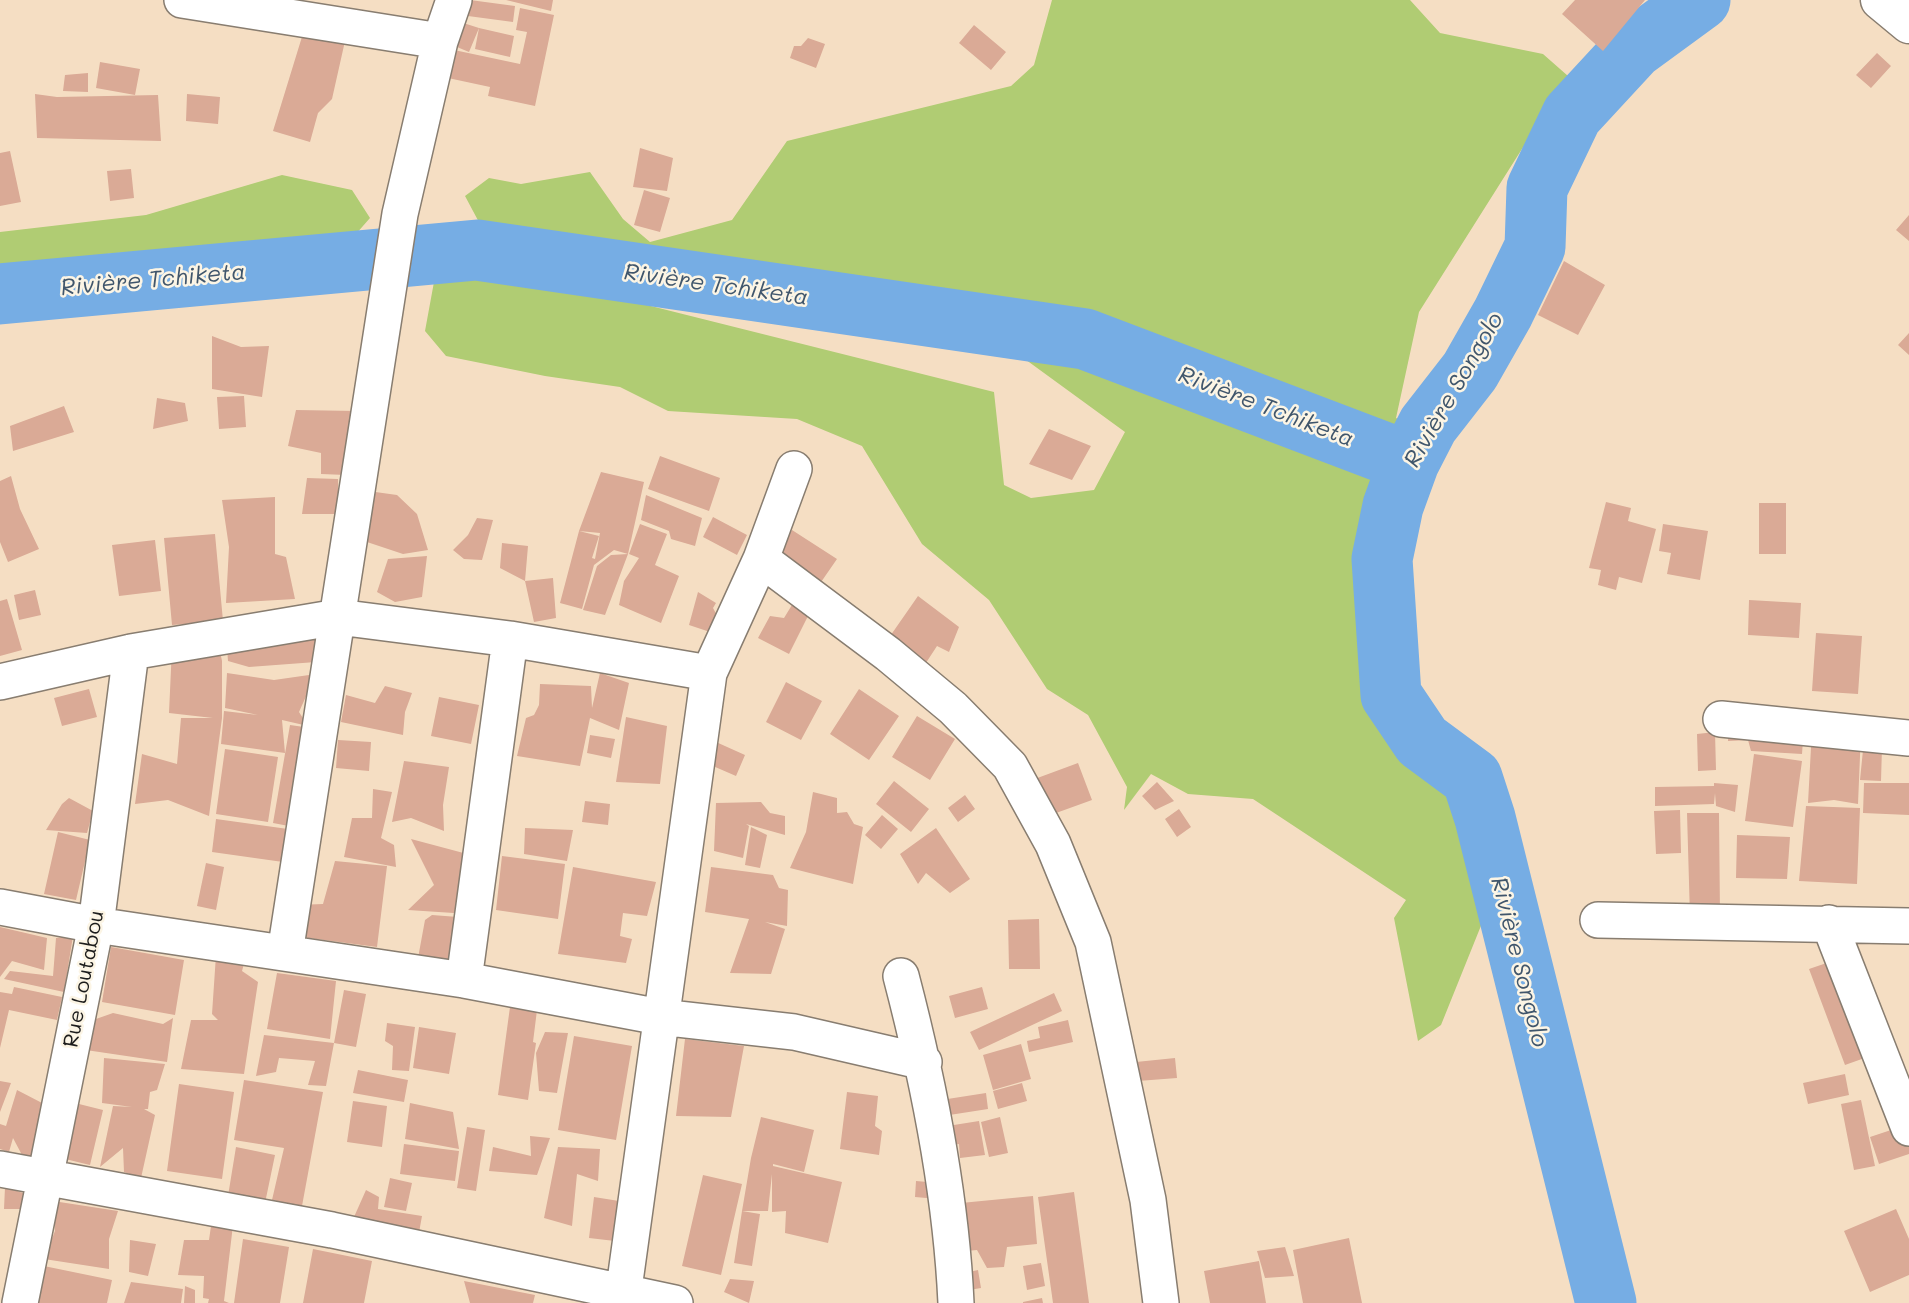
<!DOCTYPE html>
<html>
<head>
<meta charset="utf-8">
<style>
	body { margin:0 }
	canvas { display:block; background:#f5dec3 }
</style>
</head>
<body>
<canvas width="1909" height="1303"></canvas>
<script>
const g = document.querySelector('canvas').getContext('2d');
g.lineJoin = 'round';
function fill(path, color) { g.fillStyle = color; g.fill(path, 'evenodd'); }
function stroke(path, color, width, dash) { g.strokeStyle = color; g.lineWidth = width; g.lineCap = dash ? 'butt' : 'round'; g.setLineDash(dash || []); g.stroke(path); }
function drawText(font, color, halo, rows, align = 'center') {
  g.font = font + ' Mali,sans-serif'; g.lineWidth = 5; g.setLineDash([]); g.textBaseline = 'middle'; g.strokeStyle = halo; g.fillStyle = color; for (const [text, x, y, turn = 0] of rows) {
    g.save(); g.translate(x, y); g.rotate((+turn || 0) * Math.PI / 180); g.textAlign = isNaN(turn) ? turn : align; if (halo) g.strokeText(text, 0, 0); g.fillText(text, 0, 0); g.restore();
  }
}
const green = new Path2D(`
	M1052 0H1410L1440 33 1543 54 1568 76 1419 312 1396 418 1425 433 1396 513 1393 602 1395 677 1429 749 1482 795 1499 869V881L1441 1025 1418 1041 1394 918 1406 900 1253 799 1188 794 1151 774 1124 810 1127 787 1088 715 1047 689 989 600 922 544 862 446 797 419 668 411 620 387 545 376 446 356 425 331 436 271 579 288 994 392 1004 485 1031 498 1094 490 1125 432 985 330 900 325 799 294 578 258 481 226 465 196 489 178 521 184 590 172 623 219 650 242 732 220 787 141 1011 86 1034 65Z
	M282 175 352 190 370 218 348 243 316 247 115 253 0 267V232L146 215Z`);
const river = new Path2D(`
	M0 294 477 250 1085 339 1409 462
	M1606 1303 1485 818 1472 778 1422 741 1391 695 1382 559 1393 506 1409 462 1428 425 1470 371 1503 313 1535 247 1537 188 1572 115 1633 49 1700 0`);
const building = new Path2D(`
	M470 0 515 6 513 22 468 16Z
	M506 0H553L551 11Z
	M1575 0H1645L1603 51 1562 14Z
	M520 8 554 15 535 106 488 96 490 87 448 78 454 50 520 64 527 32 516 30Z
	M454 20 479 28 469 52 445 42Z
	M974 25 1006 52 991 70 959 43Z
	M305 27 345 41 332 99 318 113 310 142 273 131Z
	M479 28 514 36 510 57 475 49Z
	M808 38 825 44 816 68 790 58 794 46H801Z
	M1877 53 1891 66 1871 88 1856 75Z
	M100 62 140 69 135 95 96 88Z
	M88 73V92L63 91 65 75Z
	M35 94 57 97 158 95 161 141 37 138Z
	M187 94 220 97 218 124 186 121Z
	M640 148 673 158 667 191 633 187Z
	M10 151 21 202 0 206V153Z
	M131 169 134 198 110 201 107 171Z
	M644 190 670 198 660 232 634 225Z
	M1909 215V241L1896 230Z
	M1564 261 1605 285 1578 335 1538 315Z
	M1909 333V355L1898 345Z
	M212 336 241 347 269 346 262 397 212 389Z
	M244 396 246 427 219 429 217 397Z
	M157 398 185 403 188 421 153 429Z
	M64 406 74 432 13 451 10 426Z
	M296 410 356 411 349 428 346 475 321 474V453L288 446Z
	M1049 429 1091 446 1072 480 1029 464Z
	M660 456 720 478 709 511 648 489Z
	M601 472 644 482 628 554 605 615 583 610 597 566 611 555 628 554 614 550 594 565 582 609 560 603 579 531ZM579 531 600 533 595 559 592 558 599 536Z
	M11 476 20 509 39 549 8 562 0 542V481Z
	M307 478 338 479V514H302Z
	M361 490 397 495 417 514 428 550 403 554 361 540Z
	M646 495 702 518 695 546 671 539 669 531 641 520Z
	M275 497V554L286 557 295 599 226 603 229 547 222 500Z
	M1606 502 1631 508 1628 521 1656 529 1642 583 1619 577 1616 590 1598 585 1601 570 1589 568Z
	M1759 503H1786V554H1759Z
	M713 517 747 535 737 555 703 537Z
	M477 518 493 520 482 560 464 559 453 550 468 535Z
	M640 524 667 534 655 565 679 576 661 623 619 605 624 581 639 558 629 554Z
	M1663 524 1708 531 1700 580 1667 574 1671 553 1659 551Z
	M792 530 837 559 819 585 775 556Z
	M215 534 223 621 172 625 164 538Z
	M155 540 161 591 119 596 112 545Z
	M502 543 528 546 525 581 553 578 556 618 534 622 525 581 500 568Z
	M427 556 422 597 395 602 377 592 388 559Z
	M35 590 41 615 19 620 14 595Z
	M698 592 716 603 713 608 719 619 710 632 689 625Z
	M918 596 959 627 949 652 937 646 920 672 886 642Z
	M7 599 22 650 0 656V601Z
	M795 600 812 608 789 654 758 638 770 616 784 618Z
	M1749 600 1801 603 1799 638 1748 635Z
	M319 626 316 662 249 667 228 661 226 636Z
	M1816 633 1862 636 1858 694 1812 691Z
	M218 641 222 661V718L209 816 168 800 135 804 142 754 177 764 181 718H213L169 713 172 647Z
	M227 673 274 680 316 674 299 712 308 726 282 720 285 753 221 744 224 711 258 715 225 708Z
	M600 673 629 683 619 730 590 718 580 766 517 756 526 718 534 715 539 705 540 684 591 686 592 708Z
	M786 682 822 701 801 740 766 722Z
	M385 686 412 693 405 712 403 735 341 722 346 695 375 703Z
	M89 689 97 717 62 726 54 698Z
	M859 689 899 716 869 760 830 734Z
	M439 697 479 705 471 744 431 736Z
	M917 716 955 739 930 780 892 757Z
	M626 717 667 726 660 784 616 782Z
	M1729 723 1804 726 1802 754 1751 751 1748 740 1728 741Z
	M290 725 311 728 294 827 273 823Z
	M1812 729 1861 732 1858 804 1834 800 1808 803Z
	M1865 730 1882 747 1881 781 1860 780Z
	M1715 732 1716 770 1698 771 1697 734Z
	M590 735 615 739 611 758 587 753Z
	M338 740 371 742 369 771 336 768Z
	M716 742 745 755 736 776 706 763Z
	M225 749 278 757 268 822 216 814Z
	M1754 754 1802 761 1793 827 1745 821Z
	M404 761 449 767 443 805 444 831 411 818 392 822Z
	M1078 763 1092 800 1045 817 1032 780Z
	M894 781 929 809 911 832 876 804Z
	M1157 782 1174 801 1155 810 1142 796Z
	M1714 783 1738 785 1735 812 1716 806 1715 793 1714 804 1655 806V787L1714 786Z
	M1864 783H1909V815L1863 813Z
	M373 789 392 792 381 838 394 845 396 867 344 857 352 818H372Z
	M813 792 837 798V813L847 812 854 824 863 827 853 884 790 868 806 832Z
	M965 795 975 809 958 822 948 808Z
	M69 798 93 811 87 833 46 830 62 804Z
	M585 801 610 804 608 825 582 822Z
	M761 802 770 813 785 816V835L746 824 749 826 743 858 714 851 716 803Z
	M1806 806 1860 808 1857 884 1799 881Z
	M1179 809 1191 827 1177 837 1165 819Z
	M1680 810 1681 853 1656 854 1654 811Z
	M1687 813H1719L1720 916 1690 917Z
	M882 815 898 829 881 849 865 835Z
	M216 819 288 829 283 862 212 852Z
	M751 827 767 835 760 868 745 865Z
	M525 828 573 830 567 861 524 854Z
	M936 828 970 879 950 893 926 873 918 884 900 854Z
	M58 832 90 840 76 900 44 894Z
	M1737 835 1790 837 1787 879 1736 878Z
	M411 839 471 855 469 914 408 910 434 885Z
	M502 856 565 864 558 919 496 910Z
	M335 861 387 866 377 947 294 936 297 905 323 904Z
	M206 863 224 867 216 910 197 906Z
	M573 867 656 882 647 916 623 913 620 936 632 939 626 963 558 954Z
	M711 867 773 875 779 888 788 890 787 926 765 922 785 929 771 974 730 973 749 919 705 912Z
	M432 915 458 917 448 962 418 958 425 920Z
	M1039 919 1040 969H1009L1008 920Z
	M0 927 47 938 44 970 12 961 0 977Z
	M73 936 64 992 4 979 10 971 53 976 56 938Z
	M111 947 184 960 175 1015 102 1002Z
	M1853 954 1887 1050 1845 1065 1809 969Z
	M216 955 246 956 242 971 258 982 244 1074 181 1069 191 1020H218L212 1014Z
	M277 973 336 981 330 1039 267 1029Z
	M14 987 62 997 57 1020 9 1010 0 1048V992L12 994Z
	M982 987 988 1009 955 1018 949 996Z
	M344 990 366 994 356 1047 334 1043 326 1086 308 1085 315 1061 279 1058 276 1072 256 1076 264 1035 334 1043Z
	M1054 993 1062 1011 979 1050 970 1032Z
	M510 1007 537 1010 533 1042 536 1043 528 1100 498 1095Z
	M113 1013 163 1024 173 1018 167 1062 79 1049 96 1019Z
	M1068 1020 1073 1042 1029 1052 1027 1041 1040 1038 1038 1027Z
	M387 1023 415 1027 409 1071 392 1070 393 1046 385 1041Z
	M419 1027 456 1033 449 1074 413 1068Z
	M545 1032 568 1033 557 1093 539 1091 536 1053Z
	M574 1036 632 1046 616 1140 558 1130Z
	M685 1039 744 1046 731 1117 676 1116Z
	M1021 1044 1031 1079 993 1090 983 1055Z
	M104 1058 165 1064 157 1090 150 1092 148 1109H144L155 1115 141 1178 124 1172 123 1148 100 1167 113 1106 132 1107 102 1103Z
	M1175 1058 1177 1078 1138 1081 1136 1062Z
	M358 1070 408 1080 404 1102 353 1093Z
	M1845 1074 1849 1095 1808 1104 1803 1083Z
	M244 1080 323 1092 302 1206 272 1200 284 1148 234 1140Z
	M0 1081 11 1083 0 1112Z
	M1022 1083 1027 1101 998 1109 993 1091Z
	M179 1084 234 1092 222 1179 167 1171Z
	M17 1090 44 1104 41 1157 22 1155 13 1138 9 1152 0 1149V1124L6 1126Z
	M847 1092 878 1096 875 1126 882 1131 879 1155 840 1149Z
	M986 1093 988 1109 943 1116 941 1100Z
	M1861 1100 1875 1166 1854 1170 1841 1104Z
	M353 1101 387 1106 382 1147 347 1142Z
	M75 1103 103 1110 90 1165 61 1158Z
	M410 1103 453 1112 459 1149 405 1139Z
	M761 1117 814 1130 804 1172 773 1164V1166L842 1182 828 1243 785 1233 786 1211 772 1212V1174L768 1211H742L760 1214 752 1266 734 1263 742 1211 751 1158Z
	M1000 1117 1008 1153 989 1157 981 1122Z
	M979 1121 985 1155 960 1158 959 1144 939 1147 935 1128Z
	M1909 1124V1154L1879 1164 1870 1137Z
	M467 1127 485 1130 476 1191 457 1188Z
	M530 1136 550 1138 537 1175 489 1171 493 1147 531 1156Z
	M404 1144 459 1151 455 1181 400 1174Z
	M236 1147 275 1155 265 1203 228 1196Z
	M558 1147 600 1149 598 1181 577 1174 572 1226 544 1218Z
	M703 1175 742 1184 721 1275 682 1266Z
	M390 1178 412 1183 406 1211 384 1207Z
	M916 1181 939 1183 938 1199 915 1197Z
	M5 1187 23 1193 22 1209H4Z
	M366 1190 379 1197 378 1209 422 1216 418 1238 354 1217Z
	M1074 1192 1089 1303H1053L1038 1197Z
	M1033 1196 1037 1244 1007 1247 1004 1267 987 1268 977 1250 966 1251 961 1203Z
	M594 1197 619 1201 615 1241 589 1238Z
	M53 1201 118 1211 109 1239V1269L44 1259 55 1231Z
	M1896 1209 1909 1239V1275L1870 1292 1844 1231Z
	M233 1225 224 1301 229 1303H208L209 1299 203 1298 204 1276 178 1275 184 1240H209L211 1226Z
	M1349 1238 1362 1303H1303L1293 1250Z
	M243 1239 289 1247 280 1303H234Z
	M130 1240 156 1244 148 1276 129 1272Z
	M1285 1247 1294 1276 1265 1278 1257 1251Z
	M313 1249 372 1261 364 1303H303Z
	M1259 1261 1266 1303H1210L1204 1271Z
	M1041 1263 1045 1286 1027 1290 1023 1266Z
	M39 1265 112 1280 107 1303H36Z
	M978 1270 981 1288 963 1291 960 1274Z
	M730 1279 754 1281 749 1303 724 1292Z
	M464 1281 535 1295 533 1303H470Z
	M131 1282 183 1289 181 1303H124Z
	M185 1286 195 1290V1303H184Z
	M1042 1298 1043 1303H1023V1302Z`);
const street = new Path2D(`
	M182 0 440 41
	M761 559 888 654 953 708 1010 766 1053 844 1093 942 1148 1200 1161 1303
	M0 682 131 652 338 617 510 639 709 673
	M1721 719 1909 738
	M0 907 96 925 464 980 660 1017 794 1032 924 1062
	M1598 920 1909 926
	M1829 923 1909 1128
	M285 953 400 214 440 41 454 0
	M901 976C929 1083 951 1193 956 1303
	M464 980 510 639
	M0 1169 332 1230 675 1303
	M20 1303 96 925 131 652
	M622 1303 709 673 761 559 794 469`);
const secondary = new Path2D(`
	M1880 0 1909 24`);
const streetNames = [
	["Rue Loutabou",84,979,-79]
];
const waterNames = [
	["Rivière Tchiketa",153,280,-5],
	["Rivière Tchiketa",716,285,8],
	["Rivière Songolo",1454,390,-60],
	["Rivière Tchiketa",1266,407,21],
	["Rivière Songolo",1519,962,76]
];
fill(green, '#b0cc73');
stroke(river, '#76ade4', 61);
fill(building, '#daaa96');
stroke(street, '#887d70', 38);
stroke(secondary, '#887d70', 41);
stroke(street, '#fff', 35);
stroke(secondary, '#fff', 38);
drawText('21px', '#1c1c1c', '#fcf5e5', streetNames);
drawText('italic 23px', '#40566c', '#fcf5e5', waterNames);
</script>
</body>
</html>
